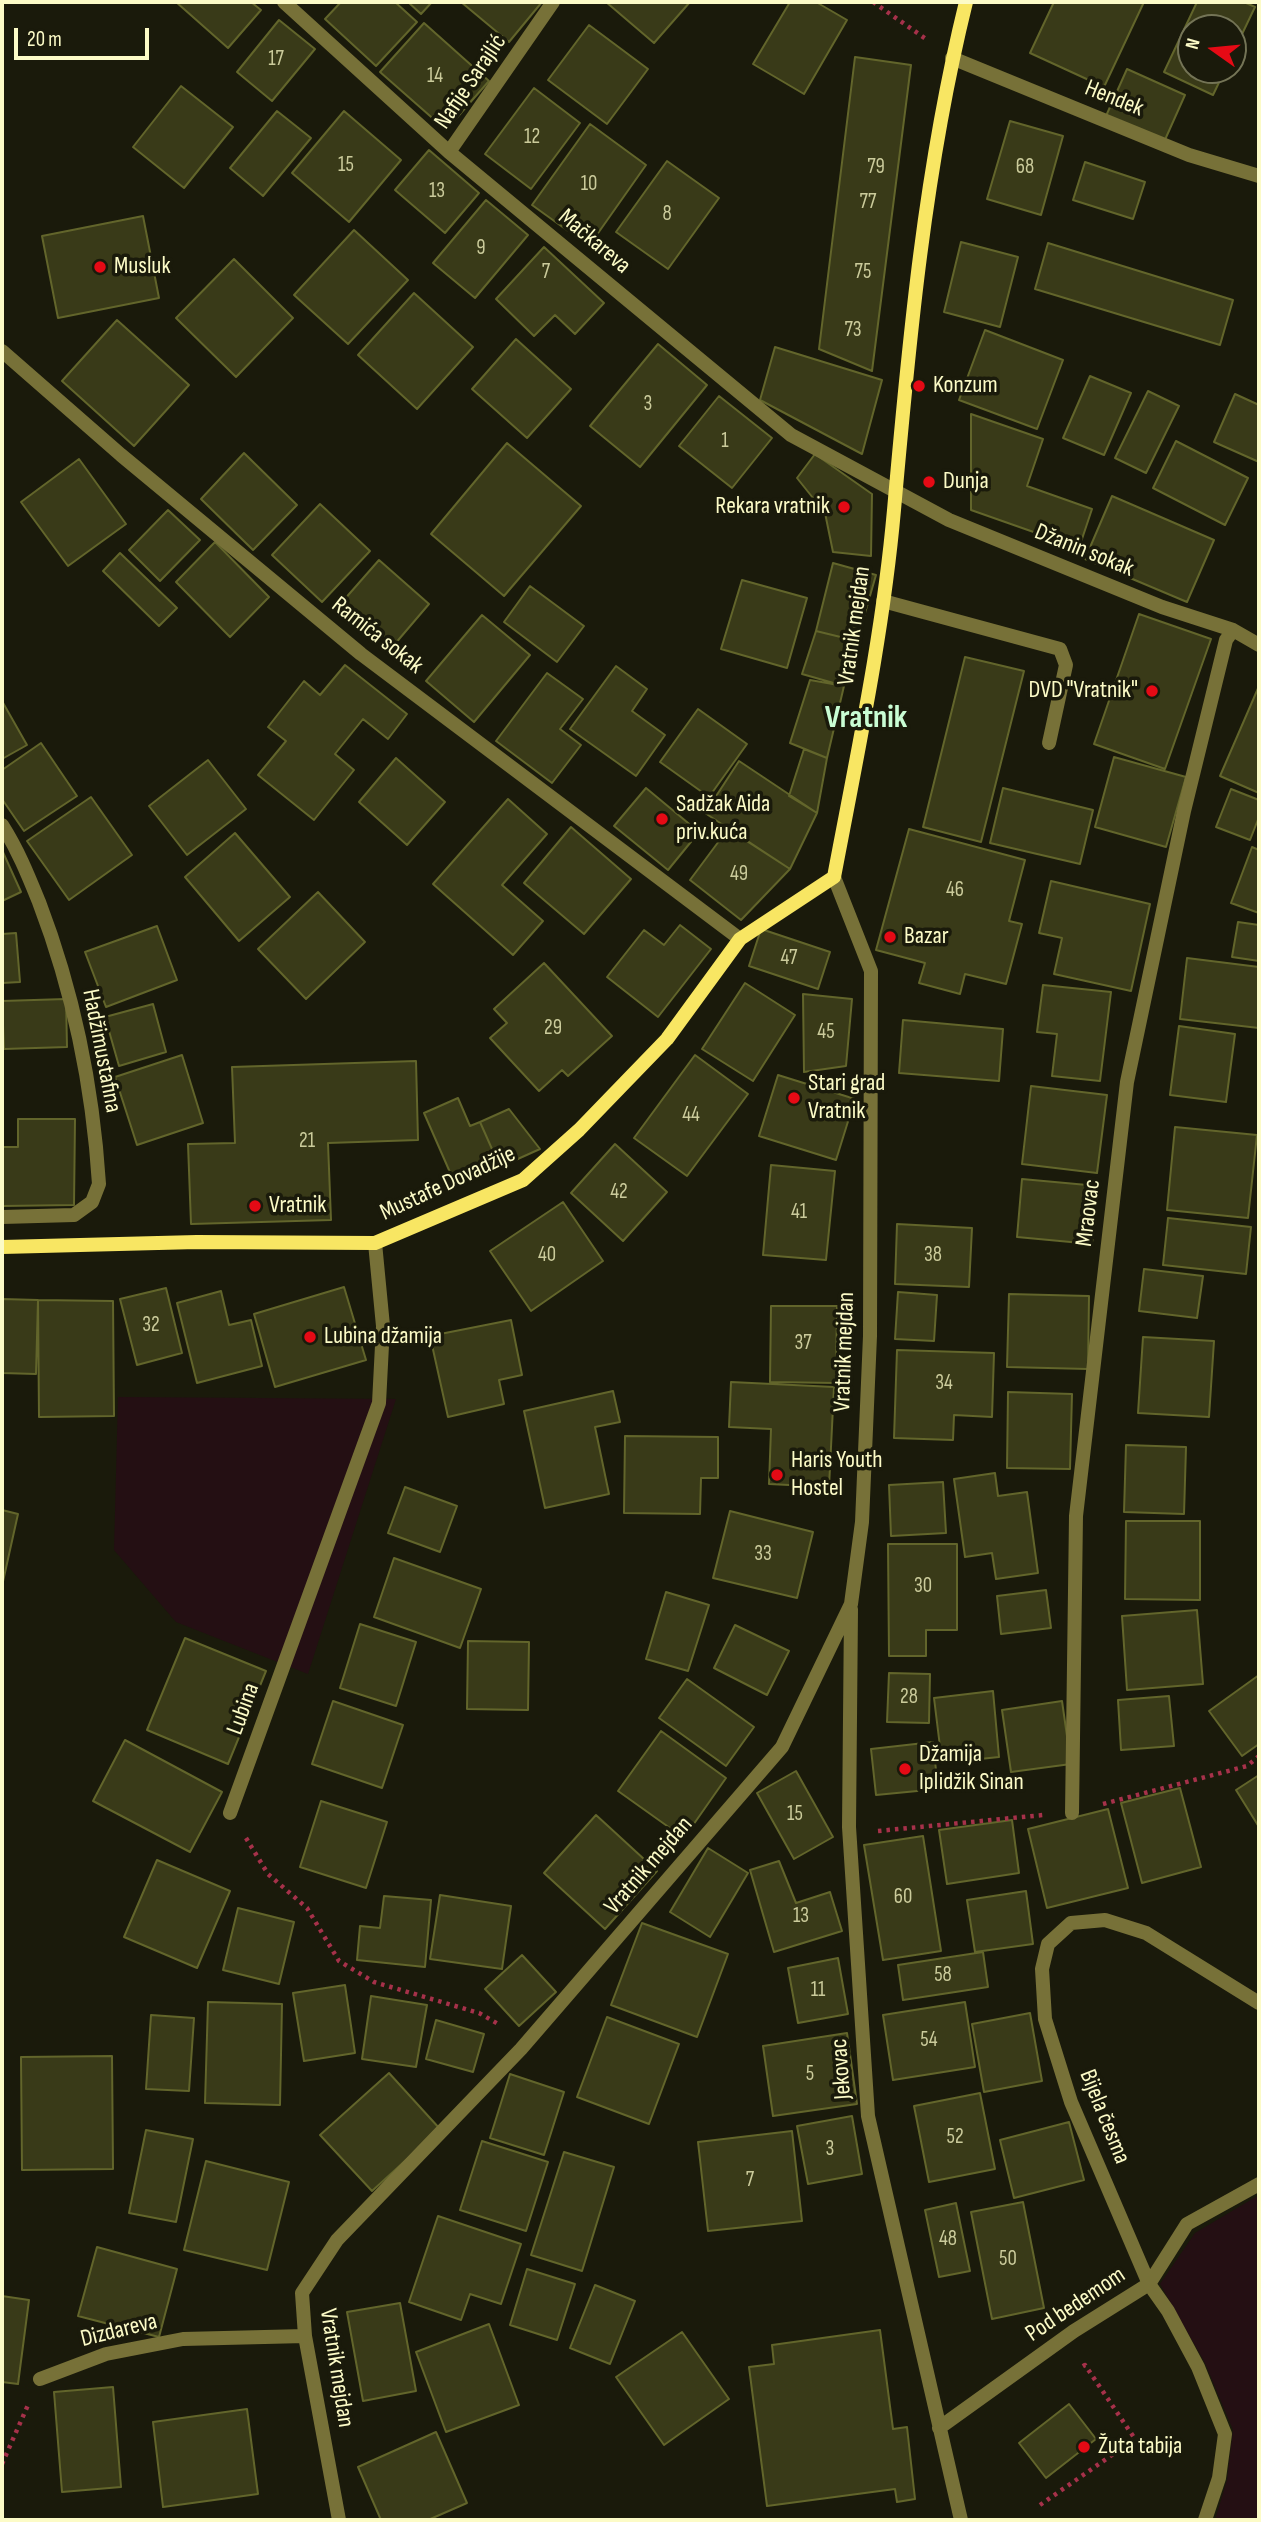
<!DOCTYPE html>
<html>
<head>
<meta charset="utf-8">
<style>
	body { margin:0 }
	#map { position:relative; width:1261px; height:2522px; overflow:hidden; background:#1a1a0b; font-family:"Sofia Sans Condensed",sans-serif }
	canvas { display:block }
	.frame { position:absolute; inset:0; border:4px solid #fcfbc7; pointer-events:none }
	.north { position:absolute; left:1177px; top:14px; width:70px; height:70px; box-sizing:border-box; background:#1a1a0b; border:2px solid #747456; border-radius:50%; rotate:285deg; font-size:19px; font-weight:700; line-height:28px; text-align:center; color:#fcfbc7 }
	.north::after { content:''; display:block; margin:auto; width:24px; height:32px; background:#e50a15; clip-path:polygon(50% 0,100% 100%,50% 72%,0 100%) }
	.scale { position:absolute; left:14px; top:28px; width:135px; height:32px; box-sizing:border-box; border:4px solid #fcfbc7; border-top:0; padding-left:9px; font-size:21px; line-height:24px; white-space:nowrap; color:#fcfbc7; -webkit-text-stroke:5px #1a1a0b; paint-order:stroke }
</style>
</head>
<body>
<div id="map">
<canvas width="1261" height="2522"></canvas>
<div class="frame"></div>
<div class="north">N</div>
<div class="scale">20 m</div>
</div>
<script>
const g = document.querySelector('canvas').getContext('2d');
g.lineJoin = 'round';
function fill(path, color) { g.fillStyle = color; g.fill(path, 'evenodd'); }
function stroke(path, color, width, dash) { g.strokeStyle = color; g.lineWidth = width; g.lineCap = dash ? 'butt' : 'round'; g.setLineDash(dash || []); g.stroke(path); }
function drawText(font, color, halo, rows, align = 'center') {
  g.font = font + ' "Sofia Sans Condensed",sans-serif'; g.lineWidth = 7; g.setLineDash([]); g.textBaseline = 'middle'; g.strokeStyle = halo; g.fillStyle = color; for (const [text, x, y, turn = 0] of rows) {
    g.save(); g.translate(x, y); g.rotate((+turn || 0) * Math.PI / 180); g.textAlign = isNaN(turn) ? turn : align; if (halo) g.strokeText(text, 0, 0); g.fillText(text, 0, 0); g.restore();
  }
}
const green = new Path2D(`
	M118 1397 396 1399 308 1674 176 1622 114 1550Z
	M1259 2195V2520H1215L1227 2480 1233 2430 1205 2363 1160 2284 1195 2233Z`);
const building = new Path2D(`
	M176 2H251L261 10 228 48Z
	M341 2H395L417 22 376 66 325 19Z
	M408 2H432L421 14Z
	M461 2H542L509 42Z
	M606 2H690L654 43Z
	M790 2H816L847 20 804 94 753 64Z
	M1054 2H1144L1104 87 1030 53Z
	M1197 2H1244L1255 7 1233 53V28H1191V70H1225L1213 95 1164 72Z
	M279 20 315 49 272 101 237 72Z
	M424 23 489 81 446 130 380 72Z
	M589 25 648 69 607 124 548 80Z
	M855 57 911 65 872 371 819 349Z
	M1127 69 1185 95 1164 142 1106 116Z
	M181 86 233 127 184 188 133 147Z
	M534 88 580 123 531 189 485 154Z
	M277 111 311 138 263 196 230 168Z
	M344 111 401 160 349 222 292 173Z
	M1010 121 1063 136 1041 215 987 199Z
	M590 124 646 165 589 246 532 205Z
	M429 150 479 193 445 233 395 190Z
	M667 161 719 198 668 269 616 232Z
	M1085 162 1145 182 1133 219 1073 200Z
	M486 200 528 235 475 298 433 263Z
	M143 216 159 298 58 318 42 236Z
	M354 230 408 280 348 344 294 295Z
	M961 242 1018 257 1000 327 944 312Z
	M1048 243 1233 300 1220 345 1035 289Z
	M544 247 604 303 575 334 555 315 534 336 496 299Z
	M234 259 293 318 236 377 176 318Z
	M414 293 473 347 417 409 358 355Z
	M117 320 189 385 134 446 62 381Z
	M985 330 1063 360 1037 429 959 400Z
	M516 339 571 389 527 438 472 389Z
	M658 344 707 385 640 467 590 426Z
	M775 347 882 380 862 454 760 400Z
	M1090 376 1131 393 1104 455 1063 438Z
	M1148 391 1179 406 1146 473 1115 458Z
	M1235 394 1259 405V462L1214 442Z
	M719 396 772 438 732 488 679 446Z
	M971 414 1043 439 1027 486 1092 509 1079 548 971 510Z
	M1176 441 1248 478 1225 525 1153 488Z
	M507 443 581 506 504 596 431 534Z
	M244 453 297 505 253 550 201 499Z
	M815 454 872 494 871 556 833 552 825 513 797 478Z
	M79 459 126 524 68 566 21 502Z
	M1112 496 1214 540 1187 602 1085 559Z
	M320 504 370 551 322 602 272 555Z
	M168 510 200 540 160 581 129 550Z
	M215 542 269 597 230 637 176 582Z
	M120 553 177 608 159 626 103 571Z
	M379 560 429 604 394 645 343 601Z
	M833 563 876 575 857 641 816 631Z
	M742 580 807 598 787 668 721 649Z
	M530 586 584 626 557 662 504 622Z
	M1139 614 1211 639 1165 769 1094 744Z
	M482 615 530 655 474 722 426 681Z
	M816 631 857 641 844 686 802 674Z
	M965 657 1024 671 981 842 923 827Z
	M345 665 407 714 388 739 363 719 335 754 354 770 314 820 258 775 286 741 268 727 304 681 320 695Z
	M616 666 647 689 632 711 665 735 636 776 570 729Z
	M547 673 583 699 560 729 581 745 552 783 496 741Z
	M810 680 844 686 827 758 790 743Z
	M1259 686V793L1220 776Z
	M2 701 27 745 2 759Z
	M698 709 747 744 709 797 660 762Z
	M41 743 77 796 24 831 2 799V770Z
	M804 749 827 758 817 813 789 796Z
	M1114 757 1186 777 1166 847 1095 827Z
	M396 758 445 802 407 845 359 802Z
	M208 760 246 809 187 855 149 806Z
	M739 761 817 813 790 869 705 813Z
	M646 788 699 832 668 870 614 826Z
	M1003 788 1093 810 1080 864 990 843Z
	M1231 789 1259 800V817L1250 840 1216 827Z
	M91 797 132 855 69 900 27 841Z
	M508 799 547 834 502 885 543 921 513 955 433 884Z
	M571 827 631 879 584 934 524 883Z
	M728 829 790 869 741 920 690 880Z
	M909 829 1025 860 1009 921 1022 924 1006 984 965 974 960 994 919 983 925 963 876 950Z
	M235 833 290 897 239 941 185 877Z
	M1252 847 1259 850V913L1231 903Z
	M2 850 21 892 2 901Z
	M1051 881 1150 904 1131 991 1054 974 1062 938 1039 933Z
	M318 892 365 942 306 999 258 949Z
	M1238 922 1259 925V961L1232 957Z
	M680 925 711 949 658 1017 607 977 644 930 664 945Z
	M157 926 177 980 106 1007 85 952Z
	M761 929 830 952 818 989 749 966Z
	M16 933 20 982 2 983V934Z
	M1187 958 1259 967V1028L1180 1019Z
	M544 963 612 1036 568 1076 562 1070 539 1091 490 1038 507 1023 494 1009Z
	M745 983 795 1015 753 1081 702 1049Z
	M1043 985 1111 992 1100 1081 1052 1076 1057 1034 1037 1032Z
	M803 994 852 999 846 1066 804 1072Z
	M66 999 67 1047 4 1049 2 1001Z
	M153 1004 166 1052 119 1066 105 1017Z
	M903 1020 1003 1029 999 1081 899 1073Z
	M1179 1026 1235 1034 1226 1102 1170 1095Z
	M182 1055 203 1123 137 1145 115 1077Z
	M695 1055 748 1094 687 1176 634 1138Z
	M416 1061 418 1140 328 1143 331 1220 191 1224 188 1144 235 1143 232 1067Z
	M778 1075 855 1099 836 1160 759 1136Z
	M1031 1086 1107 1095 1097 1173 1022 1164Z
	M458 1098 470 1126 480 1122 500 1167 456 1186 424 1113Z
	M509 1109 540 1149 500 1167 480 1122Z
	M18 1119H75L74 1205 2 1206V1147H18Z
	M1175 1127 1257 1135 1248 1218 1167 1210Z
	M615 1144 667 1192 623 1241 571 1193Z
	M771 1165 835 1171 826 1260 763 1255Z
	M1022 1179 1098 1186 1092 1244 1017 1237Z
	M563 1202 603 1261 531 1311 490 1251Z
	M1168 1218 1251 1227 1246 1274 1163 1265Z
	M897 1224 972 1228 969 1287 895 1284Z
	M1144 1269 1203 1276 1197 1318 1139 1311Z
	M344 1287 366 1360 275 1387 254 1314Z
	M166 1288 182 1353 137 1365 120 1299Z
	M221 1291 229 1325 251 1320 262 1366 197 1383 177 1303Z
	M898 1292 937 1295 934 1341 895 1339Z
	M1009 1294 1089 1296 1088 1369 1007 1367Z
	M2 1299 38 1300 36 1374 2 1373Z
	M38 1300 113 1301 114 1416 39 1417Z
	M771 1306H837L836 1383 770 1382Z
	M511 1320 522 1375 499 1380 504 1404 448 1417 430 1336Z
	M1143 1337 1214 1341 1209 1417 1138 1413Z
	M897 1350 994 1353 992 1417 954 1415 953 1440 894 1438Z
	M731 1382 834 1387 829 1487 769 1484 771 1429 729 1427Z
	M613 1391 620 1422 595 1427 609 1494 545 1508 524 1411Z
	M1008 1392 1072 1394 1070 1469 1007 1468Z
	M625 1436 718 1437V1478H701L700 1514 624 1513Z
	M1126 1445 1186 1447 1184 1514 1124 1512Z
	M995 1473 998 1496 1027 1492 1038 1573 996 1579 992 1553 965 1557 954 1479Z
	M943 1482 946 1533 891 1536 889 1485Z
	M405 1487 457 1506 440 1552 388 1533Z
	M2 1510 18 1514 2 1586Z
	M730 1511 813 1532 797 1598 713 1578Z
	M1126 1521H1200V1600L1125 1599Z
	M888 1544H957V1630H926V1656H889Z
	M394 1558 481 1589 460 1648 374 1617Z
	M1046 1590 1051 1628 1001 1634 997 1596Z
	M666 1592 709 1605 688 1671 646 1659Z
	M1197 1610 1203 1684 1127 1690 1122 1616Z
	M360 1624 416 1642 396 1706 340 1688Z
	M735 1625 789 1651 767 1695 714 1668Z
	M185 1638 266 1671 228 1764 147 1730Z
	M468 1641 529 1642 528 1710 467 1709Z
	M889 1673 930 1674 929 1723 887 1722Z
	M1259 1675V1744L1242 1756 1209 1711Z
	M687 1679 754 1727 726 1766 659 1718Z
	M993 1691 999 1757 942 1763 934 1698Z
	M1169 1696 1174 1746 1121 1750 1118 1700Z
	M333 1701 403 1725 382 1788 312 1764Z
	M1062 1701 1071 1764 1011 1772 1002 1710Z
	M661 1731 726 1778 684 1838 618 1791Z
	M125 1740 222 1792 190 1852 93 1801Z
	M933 1742 938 1789 876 1795 871 1749Z
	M796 1771 833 1837 794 1859 757 1793Z
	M1259 1775V1827L1236 1790Z
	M1180 1788 1201 1867 1142 1883 1121 1803Z
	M321 1801 387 1822 366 1888 300 1867Z
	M1108 1809 1128 1888 1047 1908 1028 1829Z
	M596 1815 657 1871 605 1929 544 1873Z
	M1012 1820 1019 1873 947 1884 939 1830Z
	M923 1836 941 1951 883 1960 864 1845Z
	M708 1848 748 1873 710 1937 670 1912Z
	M157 1860 230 1891 197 1968 124 1937Z
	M779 1861 796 1903 830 1892 842 1931 774 1952 750 1870Z
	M1026 1891 1033 1944 975 1952 967 1900Z
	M440 1895 511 1906 502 1969 430 1959Z
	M384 1896 431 1900 425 1967 357 1960 360 1926 380 1928Z
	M238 1908 294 1922 279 1984 223 1970Z
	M642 1923 728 1954 697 2037 611 2005Z
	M983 1952 988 1987 903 2000 898 1965Z
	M522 1955 556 1992 519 2026 485 1989Z
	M838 1958 848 2014 798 2023 788 1968Z
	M345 1985 355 2053 304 2061 293 1993Z
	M371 1996 427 2005 416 2067 362 2059Z
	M208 2002 282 2004 280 2105 205 2103Z
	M965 2002 975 2067 893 2080 883 2015Z
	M1030 2013 1042 2081 984 2092 972 2024Z
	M151 2015 194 2018 189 2091 146 2089Z
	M607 2017 679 2044 649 2124 577 2097Z
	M436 2020 484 2034 473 2072 426 2059Z
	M847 2033 857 2104 773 2116 763 2046Z
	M112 2056 113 2169 22 2170 21 2057Z
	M389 2073 440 2129 372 2191 320 2135Z
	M510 2074 564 2092 544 2155 490 2138Z
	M980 2093 995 2169 929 2182 914 2106Z
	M852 2116 862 2174 808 2184 797 2126Z
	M1069 2122 1084 2180 1014 2198 1000 2140Z
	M146 2130 193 2139 176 2222 129 2213Z
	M792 2131 802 2221 708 2231 698 2142Z
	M482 2141 548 2162 526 2231 460 2210Z
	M564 2152 614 2167 582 2271 531 2255Z
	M206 2161 289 2182 267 2270 184 2250Z
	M1023 2202 1044 2308 992 2319 971 2212Z
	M956 2203 970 2271 939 2277 925 2210Z
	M438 2216 521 2244 501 2304 470 2294 461 2320 409 2302Z
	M97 2247 177 2269 159 2337 78 2316Z
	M527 2269 575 2284 557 2340 510 2325Z
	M595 2285 635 2301 610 2364 570 2348Z
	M2 2296 29 2300 18 2384 2 2382Z
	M400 2303 416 2391 363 2401 347 2312Z
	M489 2324 519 2405 446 2432 416 2352Z
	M880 2330 893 2429 907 2427 915 2499 897 2502 895 2489 767 2506 749 2367 774 2364 772 2345Z
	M682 2332 729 2399 664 2445 616 2377Z
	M113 2387 121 2487 62 2492 54 2392Z
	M1069 2404 1096 2439 1046 2478 1019 2443Z
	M247 2409 258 2494 163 2507 153 2422Z
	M436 2432 467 2503 428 2520H381L358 2467Z`);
const path = new Path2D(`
	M873 2 926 39
	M1103 1804 1247 1766 1259 1756
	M878 1831 1043 1815
	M246 1838 268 1874 307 1908 339 1961 374 1982 479 2013 500 2025
	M2 2464 28 2405
	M1040 2505 1135 2439 1085 2365 1080 2368`);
const lane = new Path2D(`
	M883 601 1060 649 1066 665 1049 743`);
const street = new Path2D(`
	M284 2 449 152 791 435 949 520 1162 607 1233 630 1259 645
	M952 58 1189 155 1259 176
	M449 152 553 2
	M2 351 121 455 361 654 740 939
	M2 825C18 850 28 875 39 902 73 991 93 1089 99 1184L92 1202 74 1215 2 1217
	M851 1609 849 1827 868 2116 961 2520
	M230 1813 379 1403 383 1326 375 1243
	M1072 1813 1076 1516 1127 1082 1184 811 1226 640 1233 630
	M40 2379 106 2354 183 2339 305 2336
	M939 2428 1074 2331 1149 2284 1187 2224 1259 2184
	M339 2520 305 2336 302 2293 337 2240 521 2049 782 1747 851 1604 862 1522 870 1336 871 971 834 877
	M1205 2520 1219 2478 1225 2434 1198 2367 1168 2311 1149 2284 1071 2102 1045 2019 1042 1969 1048 1944 1071 1923 1105 1920 1146 1933 1259 2003`);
const secondary = new Path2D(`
	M2 1247 197 1242 375 1243 523 1180 579 1130 667 1039 740 939 834 877C857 755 883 634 894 510 909 340 925 168 966 2`);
const markers = [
	[100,267,7,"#e50a15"],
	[919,386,7,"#e50a15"],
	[929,482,7,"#e50a15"],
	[844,507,7,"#e50a15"],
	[1152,691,7,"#e50a15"],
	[662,819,7,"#e50a15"],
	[890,937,7,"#e50a15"],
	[794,1098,7,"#e50a15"],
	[255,1206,7,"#e50a15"],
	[310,1337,7,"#e50a15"],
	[777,1475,7,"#e50a15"],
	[905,1769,7,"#e50a15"],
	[1084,2447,7,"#e50a15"]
];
const numberNames = [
	["17",276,60],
	["14",435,77],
	["12",532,138],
	["15",346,166],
	["79",876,168],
	["68",1025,168],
	["10",589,185],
	["13",437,192],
	["77",868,203],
	["8",667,215],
	["9",481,249],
	["7",546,273],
	["75",863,273],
	["73",853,331],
	["3",648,405],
	["1",725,442],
	["49",739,875],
	["46",955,891],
	["47",789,959],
	["29",553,1029],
	["45",826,1033],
	["44",691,1116],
	["21",307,1142],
	["42",619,1193],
	["41",799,1213],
	["40",547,1256],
	["38",933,1256],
	["32",151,1326],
	["37",803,1344],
	["34",944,1384],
	["33",763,1555],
	["30",923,1587],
	["28",909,1698],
	["15",795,1815],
	["60",903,1898],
	["13",801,1917],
	["58",943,1976],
	["11",818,1991],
	["54",929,2041],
	["5",810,2075],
	["52",955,2138],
	["3",830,2150],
	["7",750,2181],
	["48",948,2240],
	["50",1008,2260]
];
const streetNames = [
	["Nafije Sarajlić",471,82,-56],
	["Hendek",1114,99,22],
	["Mačkareva",594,242,40],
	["Džanin sokak",1084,551,22],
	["Vratnik mejdan",855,626,-82],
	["Ramića sokak",377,636,38],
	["Hadžimustafina",101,1051,79],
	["Mustafe Dovadžije",448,1184,-25],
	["Mraovac",1089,1213,-83],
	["Vratnik mejdan",845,1352,-88],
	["Lubina",244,1709,-70],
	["Vratnik mejdan",649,1866,-49],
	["Jekovac",842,2069,-94],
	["Bijela česma",1104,2117,68],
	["Pod bedemom",1076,2305,-34],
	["Dizdareva",119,2331,-14],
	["Vratnik mejdan",336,2368,81]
];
const poiNames = [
	["Musluk",114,267],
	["Konzum",933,386],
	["Dunja",943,482],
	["Rekara vratnik",830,507,"right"],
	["DVD \"Vratnik\"",1138,691,"right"],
	["Sadžak Aida",676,805],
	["priv.kuća",676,833],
	["Bazar",904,937],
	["Stari grad",808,1084],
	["Vratnik",808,1112],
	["Vratnik",269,1206],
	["Lubina džamija",324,1337],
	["Haris Youth",791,1461],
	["Hostel",791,1489],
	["Džamija",919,1755],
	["Iplidžik Sinan",919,1783],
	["Žuta tabija",1098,2447]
];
const districtNames = [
	["Vratnik",866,719]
];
fill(green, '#240f13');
fill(building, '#393a18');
stroke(building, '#62652b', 2);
stroke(path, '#a6314a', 4.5, [3.5, 5]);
stroke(lane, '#777138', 14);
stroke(street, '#777138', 14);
stroke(secondary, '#f8e663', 14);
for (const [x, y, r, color] of markers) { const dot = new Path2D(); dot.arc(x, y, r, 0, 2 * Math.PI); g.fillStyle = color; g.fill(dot); stroke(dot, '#1a1a0b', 2.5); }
drawText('21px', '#cbcb9b', null, numberNames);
drawText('24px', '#fcfbc7', '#1a1a0b', streetNames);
drawText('24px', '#fcfbc7', '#1a1a0b', poiNames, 'left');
drawText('bold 32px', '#c9fdd4', '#1a1a0b', districtNames);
</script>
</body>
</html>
